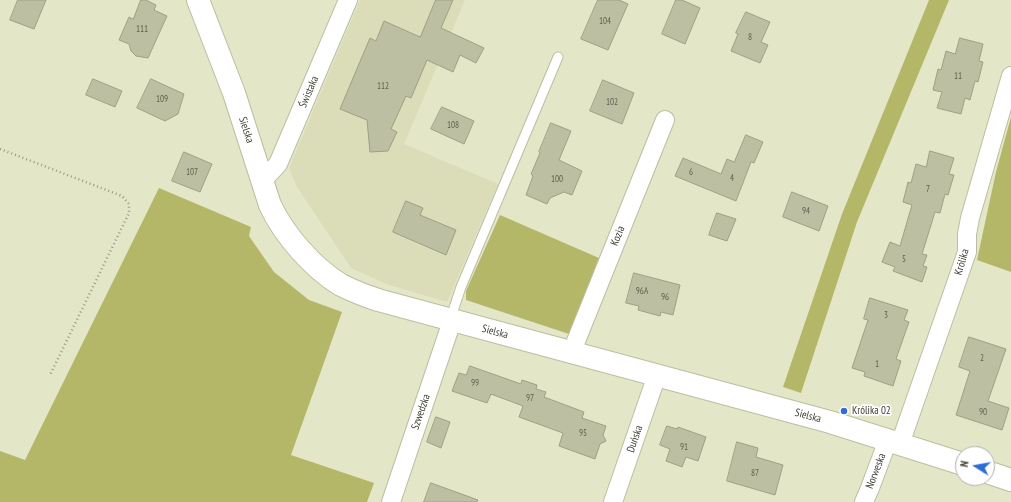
<!DOCTYPE html>
<html>
<head>
<meta charset="utf-8">
<style>
	body { margin:0 }
	#map { position:relative; width:1011px; height:502px; overflow:hidden; background:#e4e6c8; font-family:"PT Sans Narrow",sans-serif }
	canvas { display:block }
	.north { position:absolute; left:955px; top:446px; width:40px; height:40px; box-sizing:border-box; background:#fff; border:1px solid #b1b2ad; border-radius:50%; rotate:281deg; font-size:11px; font-weight:700; line-height:16px; text-align:center; color:#3d3e32 }
	.north::after { content:''; display:block; margin:auto; width:14px; height:18px; background:#2e6cda; clip-path:polygon(50% 0,100% 100%,50% 72%,0 100%) }
</style>
</head>
<body>
<div id="map">
<canvas width="1011" height="502"></canvas>
<div class="north">N</div>
</div>
<script>
const g = document.querySelector('canvas').getContext('2d');
g.lineJoin = 'round';
function fill(path, color) { g.fillStyle = color; g.fill(path, 'evenodd'); }
function stroke(path, color, width, dash) { g.strokeStyle = color; g.lineWidth = width; g.lineCap = dash ? 'butt' : 'round'; g.setLineDash(dash || []); g.stroke(path); }
function drawText(font, color, halo, rows, align = 'center') {
  g.font = font + ' "PT Sans Narrow",sans-serif'; g.lineWidth = 3.5; g.setLineDash([]); g.textBaseline = 'middle'; g.strokeStyle = halo; g.fillStyle = color; for (const [text, x, y, turn = 0] of rows) {
    g.save(); g.translate(x, y); g.rotate((+turn || 0) * Math.PI / 180); g.textAlign = isNaN(turn) ? turn : align; if (halo) g.strokeText(text, 0, 0); g.fillText(text, 0, 0); g.restore();
  }
}
const built = new Path2D(`
	M360 0H465L404 144 498 184 447 302 389 285 351 268 297 187 289 168Z`);
const green = new Path2D(`
	M929 0H949L857 222 801 393 783 387 842 214Z
	M1011 117V272L977 260 996 172Z
	M159 188 251 227 249 236 274 272 309 300 342 312 291 455 374 483 367 502H0V451L25 460Z
	M500 215 599 258 569 334 466 300V291Z`);
const building = new Path2D(`
	M18 0H46L34 29 10 20Z
	M141 0H146L156 5 154 10 167 16 148 58 136 56 131 51 129 44 119 40 129 17 133 19Z
	M436 0H453L441 28 484 48 476 63 460 55 453 72 427 60 411 98 406 96 391 129 397 132 388 151 370 152 367 120 340 109 370 38 376 41 384 21 420 37Z
	M598 0H619L628 4 608 50 581 39Z
	M676 0H682L700 8 685 44 662 34Z
	M746 12 770 22 761 42 768 45 760 63 731 51 738 34 736 33Z
	M960 38 983 44 979 61 983 62 978 82 975 81 970 100 965 98 961 114 937 108 942 92 933 90 938 69 941 70 946 51 955 54Z
	M93 79 122 91 115 107 86 95Z
	M151 79 184 94 178 114 165 121 137 108Z
	M603 80 634 93 622 124 590 111Z
	M442 107 474 121 464 144 431 129Z
	M551 123 571 131 559 160 582 171 572 195 564 192 550 198 547 204 526 195 533 176 531 174 540 153 539 152Z
	M746 135 763 142 754 163 751 162 736 201 675 176 683 158 721 174 727 159 734 162Z
	M930 151 954 158 949 174 954 175 948 195 945 194 940 213 935 212 922 254 927 255 923 266 927 267 922 282 893 271 895 267 882 262 890 242 900 246 912 205 903 202 908 182 911 183 916 164 926 167Z
	M184 152 212 164 200 192 172 181Z
	M792 192 828 206 819 231 783 217Z
	M406 201 423 208 420 215 456 230 446 255 393 232Z
	M717 213 736 219 727 241 709 235Z
	M634 273 680 285 673 315 661 312 660 316 638 310 639 306 626 303Z
	M870 298 908 310 904 320 909 322 896 359 901 361 893 386 864 376 865 372 852 368 868 320 864 319Z
	M969 337 1006 349 988 401 1009 408 1002 430 956 415 970 371 959 367Z
	M470 366 521 384 522 380 537 385 536 389 546 392 544 397 584 412 582 418 606 426 603 435 606 441 600 444 595 459 559 446 563 433 519 417 523 406 491 394 487 403 452 391 459 373 466 375Z
	M436 417 450 422 441 448 427 442Z
	M667 426 677 429 678 427 706 437 698 461 686 457 682 467 666 461 670 449 660 445Z
	M737 442 758 448 756 457 783 465 775 495 727 481Z
	M431 483 478 500 477 502H424Z`);
const path = new Path2D(`
	M0 149 122 196 129 204V213L50 375`);
const lane = new Path2D(`
	M452 320 454 308 461 287 558 57`);
const street = new Path2D(`
	M263 180 278 164 348 0
	M573 353 576 341 665 120
	M900 444 967 252V234L970 218 1011 76
	M391 502 452 321
	M613 502 657 375
	M864 502 870 488 888 440`);
const secondary = new Path2D(`
	M198 0 234 93 270 205C284 235 313 268 341 285 353 291 366 296 378 300L830 422 963 464
	M987 472 1011 480`);
const markers = [
	[844,411,4,"#2e6cda"]
];
const numberNames = [
	["104",605,21],
	["111",142,29],
	["8",750,37],
	["11",958,76],
	["112",383,86],
	["109",162,99],
	["102",612,102],
	["108",453,125],
	["107",192,172],
	["6",691,172],
	["4",732,178],
	["100",557,179],
	["7",928,189],
	["94",806,211],
	["5",904,259],
	["96A",642,291],
	["96",665,297],
	["3",886,315],
	["2",982,358],
	["1",877,364],
	["99",475,383],
	["97",530,398],
	["90",983,412],
	["95",583,433],
	["91",684,447],
	["87",755,473]
];
const streetNames = [
	["Świstaka",309,92,-67],
	["Sielska",246,130,72],
	["Kozia",618,236,-68],
	["Królika",962,262,-74],
	["Sielska",495,332,15],
	["Szwedzka",421,412,-71],
	["Sielska",808,416,15],
	["Duńska",635,439,-71],
	["Norweska",876,471,-69]
];
const poiNames = [
	["Królika 02",852,411]
];
fill(built, '#daddb8');
fill(green, '#b4b768');
fill(building, '#bdbfa2');
stroke(building, '#9ea084', 1);
stroke(lane, '#bcbea1', 11);
stroke(street, '#bcbea1', 20);
stroke(secondary, '#bcbea1', 24);
stroke(path, '#999a84', 2.5, [1, 3]);
stroke(lane, '#fff', 9);
stroke(street, '#fff', 18);
stroke(secondary, '#fff', 22);
for (const [x, y, r, color] of markers) { const dot = new Path2D(); dot.arc(x, y, r, 0, 2 * Math.PI); g.fillStyle = color; g.fill(dot); stroke(dot, '#fff', 1.5); }
drawText('9px', '#5d5e4e', null, numberNames);
drawText('11px', '#3d3e32', '#fff', streetNames);
drawText('11px', '#3d3e32', '#fff', poiNames, 'left');
</script>
</body>
</html>
